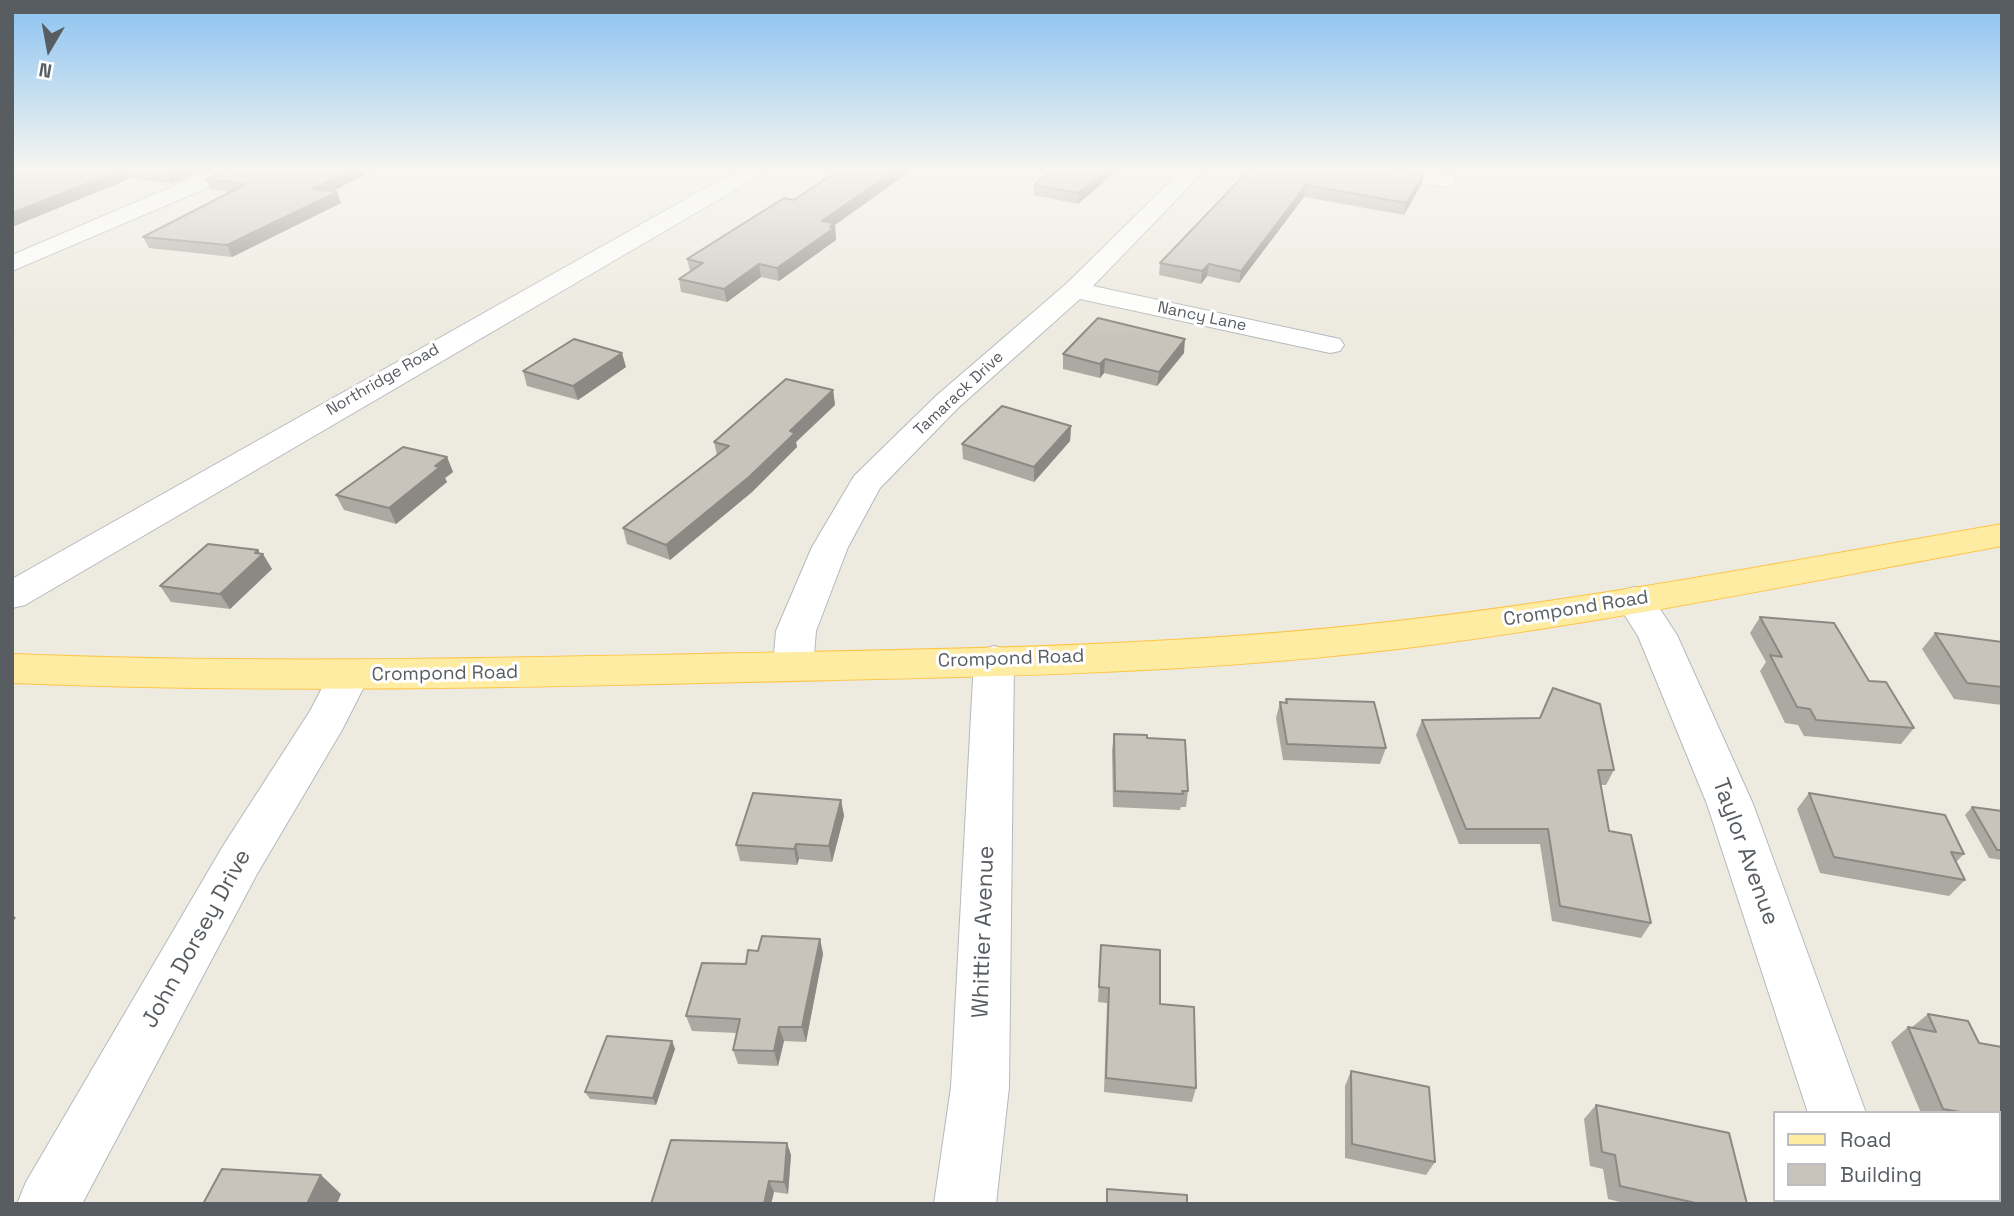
<!DOCTYPE html>
<html>
<head>
<meta charset="utf-8">
<style>
	body { margin:0 }
	#map { position:relative; width:2014px; height:1216px; overflow:hidden; background:#edeadf; font-family:"Space Grotesk",sans-serif }
	canvas { display:block }
	.frame { position:absolute; inset:0; border:14px solid #585d62; pointer-events:none }
	.legend { position:absolute; left:1773px; top:1111px; width:228px; height:91px; box-sizing:border-box; background:#fff; border:2px solid #bcbec0; margin:0; padding:9px 12px; list-style:none; font-size:21px; color:#585d62 }
	.legend li { display:flex; align-items:center; gap:14px; height:35px }
	.legend b { width:35px; border:2px solid #bcbec0 }
	.north { position:absolute; left:14px; top:14px; width:70px; height:70px; -webkit-text-stroke:5px #fff; paint-order:stroke; rotate:190deg; font-size:19px; font-weight:700; line-height:28px; text-align:center; color:#585d62 }
	.north::after { content:''; display:block; margin:auto; width:24px; height:32px; background:#585d62; clip-path:polygon(50% 0,100% 100%,50% 72%,0 100%) }
</style>
</head>
<body>
<div id="map">
<canvas width="2014" height="1216"></canvas>
<div class="frame"></div>
<ul class="legend">
<li><b style="height:9px;background:#ffeca3"></b>Road</li>
<li><b style="height:19px;background:#c8c4bc"></b>Building</li>
</ul>
<div class="north">N</div>
</div>
<script>
const g = document.querySelector('canvas').getContext('2d');
g.lineJoin = 'round';
function stroke(path, color, width, dash) { g.strokeStyle = color; g.lineWidth = width; g.lineCap = dash ? 'butt' : 'round'; g.setLineDash(dash || []); g.stroke(path); }
function fill(path, color) { g.fillStyle = color; g.fill(path, 'evenodd'); }
function drawText(font, color, halo, rows, align = 'center') {
  g.font = font + ' "Space Grotesk",sans-serif'; g.lineWidth = 6; g.setLineDash([]); g.textBaseline = 'middle'; g.strokeStyle = halo; g.fillStyle = color; for (const [text, x, y, turn = 0] of rows) {
    g.save(); g.translate(x, y); g.rotate((+turn || 0) * Math.PI / 180); g.textAlign = isNaN(turn) ? turn : align; if (halo) g.strokeText(text, 0, 0); g.fillText(text, 0, 0); g.restore();
  }
}
const minor = new Path2D(`
	M216 168H245L242 173 12 271V255Z
	M741 168H767L764 173 25 605 12 608V579Z
	M1184 168H1207L1093 286 1340 339 1344 345 1340 351 1330 353 1080 299 958 408 880 488 848 547 816 631 813 666 807 676 793 680 779 676 773 666 776 631 812 547 854 476 936 396 1066 284Z
	M1364 168H1412L1453 175 1456 180 1453 185 1445 187 1375 174 1367 173Z
	M1634 587 1648 591 1677 635 1753 804 1866 1113H1808L1707 804 1638 636 1615 600 1620 591Z
	M994 646 1008 650 1014 660 1009 1087 996 1204H934L951 1087 974 660 980 650Z
	M349 660 364 665 370 675 342 730 257 874 82 1204H17L26 1182 223 846 310 711 334 665Z
	M1837 1200H1899L1900 1204H1838Z`);
const major = new Path2D(`
	M2002 524V546C1801 583 1600 624 1398 649 1181 675 963 677 746 682 501 688 257 693 12 683V654C257 664 501 658 745 653 963 649 1181 646 1397 621 1600 598 1801 559 2002 524Z`);
const wall = new Path2D(`
	M12 168H210L172 184 131 178 12 227Z
	M232 168H377L332 191 341 203 232 257 149 248 143 237 231 192 211 189 206 179Z
	M1120 168 1078 204 1034 195V185Z
	M1251 170 1424 174 1421 185 1404 215 1304 197 1239 283 1207 276 1201 284 1159 275 1160 263Z
	M835 225 836 240 779 281 761 277 727 302 681 292 679 279 690 271 687 259Z
	M1184 353 1157 386 1104 373 1100 378 1063 369V354Z
	M626 367 578 400 527 386 523 371Z
	M833 390 835 405 796 442 797 447 752 492 670 560 627 544 623 528 717 455 714 442Z
	M1071 426 1070 441 1034 482 963 459 962 444Z
	M447 457 453 472 445 478 447 482 396 524 344 510 336 495Z
	M260 553 272 569 230 609 171 602 160 586Z
	M1760 617 1869 681 1914 728 1901 744 1804 736 1798 725 1785 723 1760 671 1766 662 1750 633Z
	M1935 633 2002 642V705L1954 699 1922 649Z
	M1286 699 1386 748 1380 764 1283 760 1276 718 1280 702H1285Z
	M1422 720 1614 770 1606 785H1601L1609 831 1651 923 1641 938 1552 921 1540 844H1459L1416 735Z
	M1114 734 1147 738 1188 791 1186 807H1181L1180 810 1113 807 1112 750Z
	M1809 793 1964 854 1956 862 1965 880 1949 896 1820 873 1797 809Z
	M841 800 844 816 832 862 799 859 797 865 740 861 736 845Z
	M1972 807 2002 811V860L1989 858 1965 815Z
	M820 939 823 954 806 1042 784 1041 778 1066 738 1064 733 1050 737 1033 692 1031 686 1016 758 951Z
	M1101 945 1160 1004 1196 1088 1192 1102 1104 1092 1107 1003 1098 1002Z
	M1928 1014 1979 1043 2002 1047V1204H1983L1981 1200H1998V1113H1921L1891 1042 1908 1027 1911 1028Z
	M672 1041 675 1049 656 1105 590 1099 585 1092Z
	M1351 1071 1435 1162 1426 1175 1345 1158V1086Z
	M1596 1105 1747 1204H1628L1608 1199 1603 1169 1590 1166 1584 1119Z
	M787 1143 791 1155 788 1194 774 1192 771 1204H651Z`);
const shadedWall = new Path2D(`
	M126 168 131 178 12 227V213Z
	M181 168H210L172 184 167 174Z
	M354 168H377L317 200 312 189Z
	M898 168H915L835 225 836 240 779 281 777 268 822 221Z
	M1109 168H1120L1078 204V193Z
	M1424 174 1421 185 1404 215 1406 203Z
	M1306 185 1304 197 1239 283 1241 271Z
	M337 192 341 203 232 257 227 245Z
	M759 264 761 277 727 302 724 289Z
	M1209 264 1207 276 1201 284 1202 271Z
	M1185 339 1184 353 1157 386 1159 372Z
	M622 353 626 367 578 400 573 386Z
	M1105 359 1104 373 1100 378V364Z
	M833 390 835 405 796 442 797 447 752 492 670 560 666 545Z
	M1071 426 1070 441 1034 482V467Z
	M447 457 453 472 445 478 447 482 396 524 389 508 435 466Z
	M258 550 261 555 263 554 272 569 230 609 220 594Z
	M841 800 844 816 832 862 829 846Z
	M796 844 799 859 797 865 794 849Z
	M12 914 16 918 12 922Z
	M820 939 823 954 806 1042 802 1027Z
	M779 1027 784 1041 778 1066 774 1051Z
	M672 1041 675 1049 656 1105 653 1098Z
	M787 1143 791 1155 788 1194 784 1182Z
	M321 1175 341 1194 337 1204H307Z
	M769 1181 774 1192 771 1204H764Z`);
const building = new Path2D(`
	M12 168H181L167 174 126 168 12 213Z
	M232 168H354L312 189 337 192 227 245 143 237 246 184 206 179Z
	M842 168H898L822 221 834 223 830 227 834 228 777 268 759 264 724 289 679 279 703 263 687 259 784 198 794 200Z
	M1054 168H1109L1078 193 1034 185Z
	M1253 168H1388L1424 174 1406 203 1306 185 1241 271 1209 264 1202 271 1160 263 1249 170H1251Z
	M1098 318 1185 339 1159 372 1105 359 1100 364 1063 354Z
	M574 339 622 353 573 386 523 371Z
	M786 379 833 390 790 431 795 433 749 477 666 545 623 528 729 446 714 442Z
	M1002 406 1071 426 1034 467 962 444Z
	M403 447 447 457 435 466 440 467 389 508 336 495Z
	M208 544 258 550 255 553 263 554 220 594 160 586Z
	M1760 617 1834 623 1869 681 1886 682 1914 728 1816 720 1810 709 1797 707 1770 655 1782 657Z
	M1935 633 2002 642V687L1967 683Z
	M1553 688 1600 704 1614 770H1598L1609 831 1631 835 1651 923 1560 906 1548 829H1466L1422 720 1540 718Z
	M1286 699 1374 702 1386 748 1287 744 1280 702 1287 703Z
	M1114 734 1147 735V738L1185 740 1188 791H1182L1183 794 1115 791Z
	M753 793 841 800 829 846 796 844 794 849 736 845Z
	M1809 793 1945 815 1964 854 1951 852 1965 880 1834 857Z
	M1972 807 2002 811V850H1997Z
	M762 936 820 939 802 1027H779L774 1051 733 1050 740 1019 686 1016 702 963 746 964 748 950 758 951Z
	M1101 945 1160 950V1004L1194 1007 1196 1088 1106 1078 1109 988 1099 987Z
	M1928 1014 1968 1021 1979 1043 2002 1047V1187L1998 1179V1113H1966L1943 1109 1908 1027 1936 1032Z
	M607 1036 672 1041 653 1098 585 1092Z
	M1351 1071 1429 1087 1435 1162 1352 1144Z
	M1596 1105 1729 1133 1747 1204H1700L1620 1186 1615 1155 1602 1152Z
	M671 1140 787 1143 784 1182 769 1181 764 1204H651Z
	M222 1169 321 1175 307 1204H203Z
	M1107 1189 1187 1195V1204H1107Z`);
const farStreetnames = [
	["Nancy Lane",1202,317,12],
	["Northridge Road",383,380,-30],
	["Tamarack Drive",959,394,-43]
];
const streetNames = [
	["Crompond Road",1576,609,-9],
	["Crompond Road",1011,659,-2],
	["Crompond Road",445,674,-1]
];
const nearStreetnames = [
	["Taylor Avenue",1745,852,70],
	["Whittier Avenue",984,932,-88],
	["John Dorsey Drive",197,939,-61]
];
stroke(minor, '#b5b9be', 2);
stroke(major, '#fec447', 2);
fill(minor, '#fff');
fill(major, '#ffeca3');
fill(wall, '#aca9a2');
fill(shadedWall, '#8c8984');
fill(building, '#c8c4bc');
stroke(building, '#8c8984', 2);
const sky = g.createLinearGradient(0, 0, 0, 338);
sky.addColorStop(0, '#8ac2f1');
sky.addColorStop(0.5, '#f7f6f1');
sky.addColorStop(1, '#f7f6f100');
g.fillStyle = sky;
g.fillRect(0, 0, 2014, 338);
drawText('16px', '#585d62', '#fff', farStreetnames);
drawText('19px', '#585d62', '#fff', streetNames);
drawText('23px', '#585d62', '#fff', nearStreetnames);
</script>
</body>
</html>
